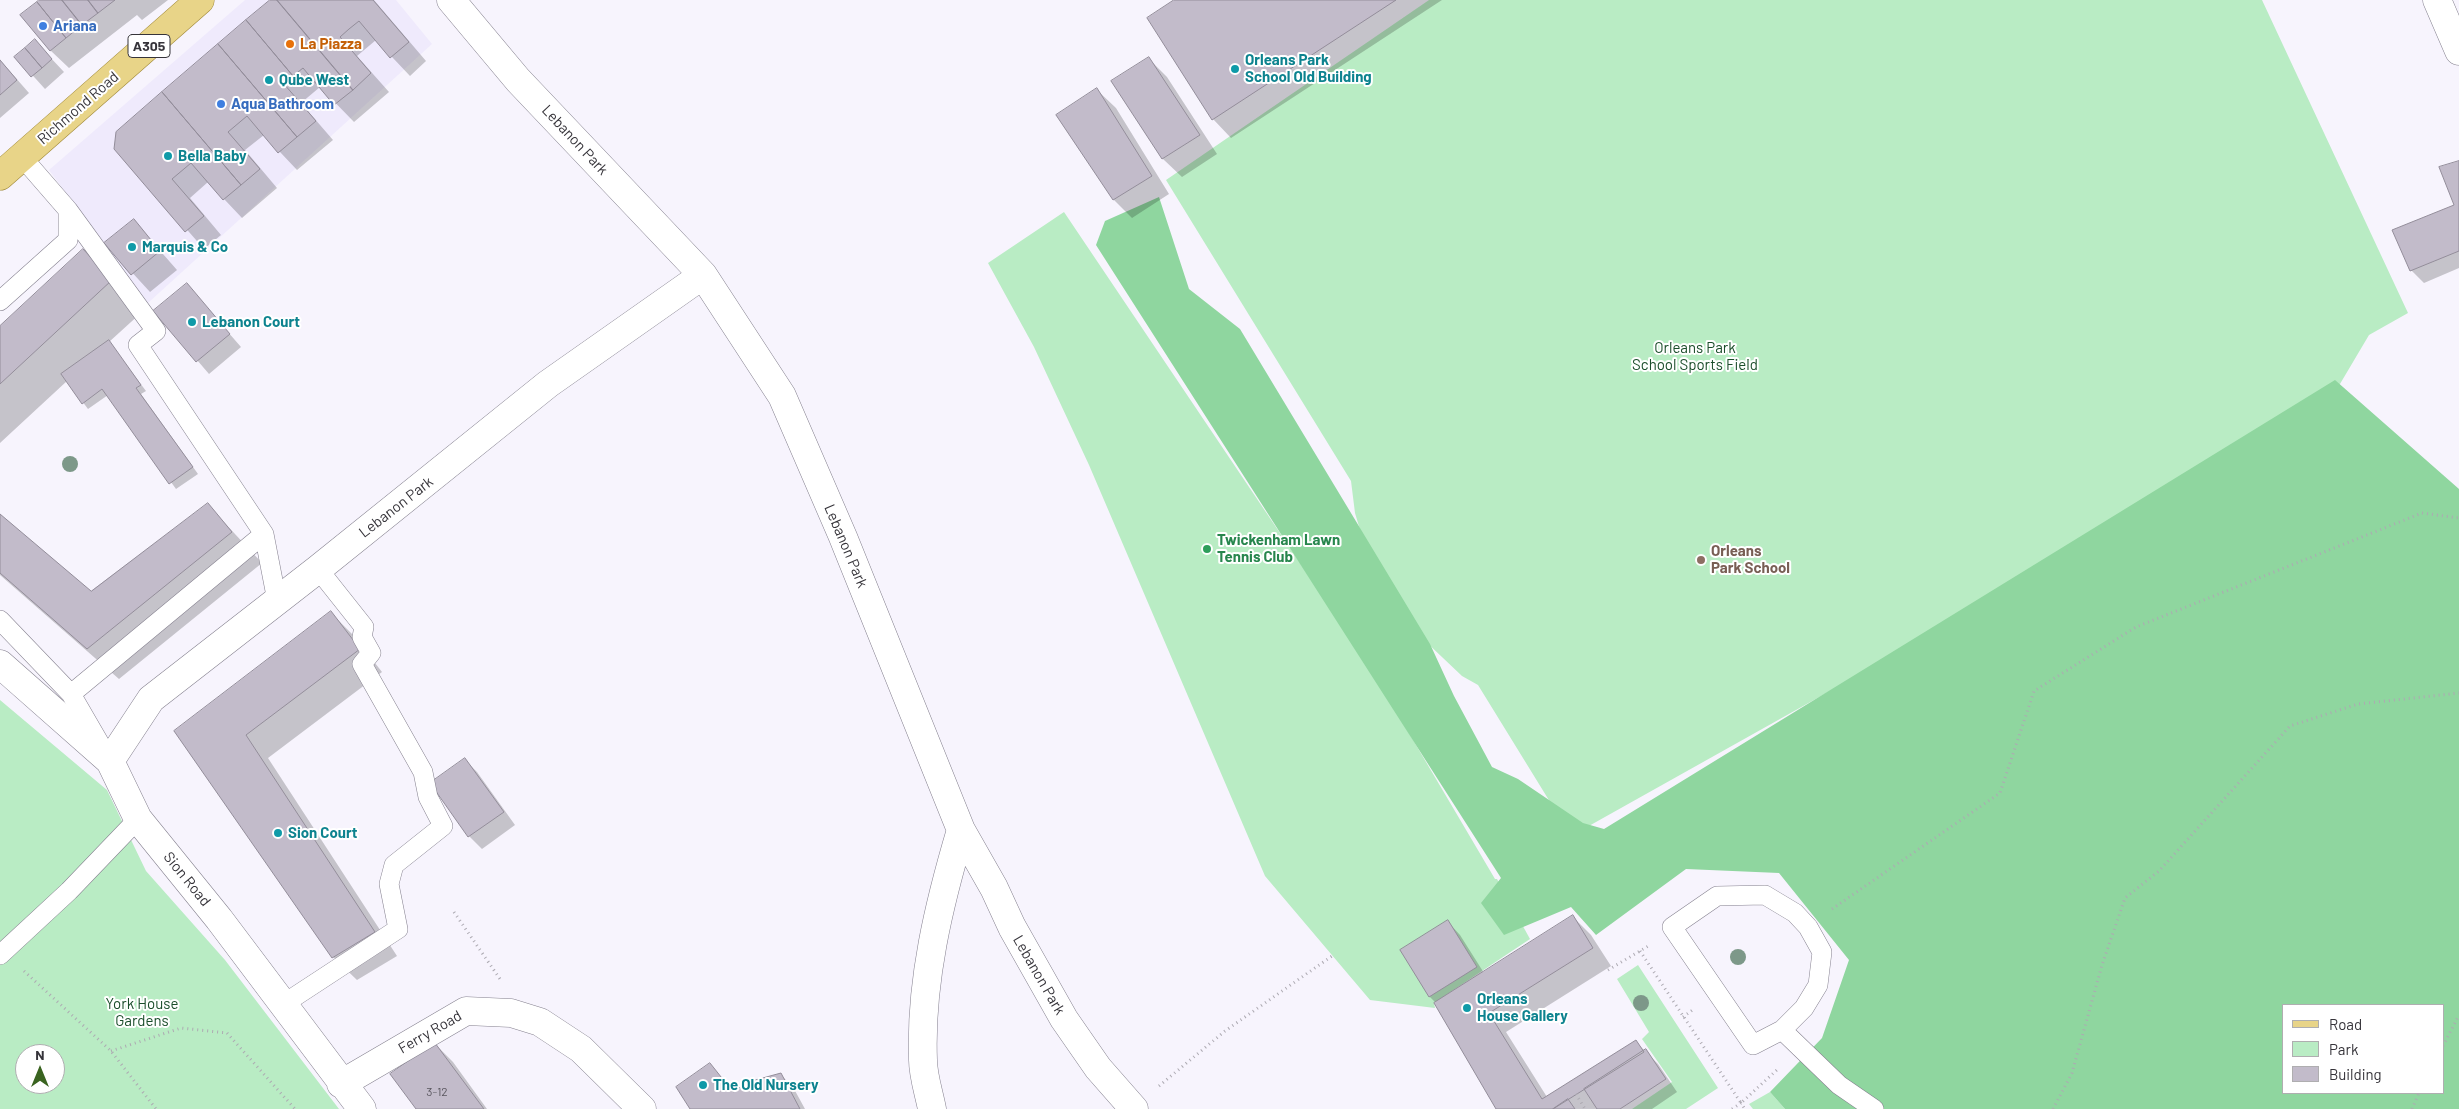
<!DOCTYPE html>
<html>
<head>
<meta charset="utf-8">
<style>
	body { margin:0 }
	#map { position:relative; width:2459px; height:1109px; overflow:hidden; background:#f7f4fd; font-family:Barlow,sans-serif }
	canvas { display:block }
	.legend { position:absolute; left:2282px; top:1004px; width:162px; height:90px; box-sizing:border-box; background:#fff; border:1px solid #afaeb0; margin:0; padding:6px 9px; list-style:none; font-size:15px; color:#36343a }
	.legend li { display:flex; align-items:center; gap:10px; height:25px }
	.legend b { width:25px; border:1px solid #afaeb0 }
	.north { position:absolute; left:15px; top:1044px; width:50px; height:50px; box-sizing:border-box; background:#fff; border:1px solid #afaeb0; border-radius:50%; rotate:0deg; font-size:14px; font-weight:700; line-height:20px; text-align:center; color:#36343a }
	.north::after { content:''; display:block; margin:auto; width:18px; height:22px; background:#3a6420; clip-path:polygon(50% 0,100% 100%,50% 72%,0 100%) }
</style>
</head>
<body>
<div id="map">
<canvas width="2459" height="1109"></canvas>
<ul class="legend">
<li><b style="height:6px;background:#e8d488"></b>Road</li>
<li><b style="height:14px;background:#b9ecc4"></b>Park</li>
<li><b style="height:14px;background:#c2bbca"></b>Building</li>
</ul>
<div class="north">N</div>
</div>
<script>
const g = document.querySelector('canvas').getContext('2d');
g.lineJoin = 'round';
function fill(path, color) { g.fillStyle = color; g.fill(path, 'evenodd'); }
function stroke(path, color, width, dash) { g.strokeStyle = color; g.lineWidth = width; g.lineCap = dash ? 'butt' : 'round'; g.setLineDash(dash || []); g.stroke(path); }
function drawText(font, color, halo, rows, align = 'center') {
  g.font = font + ' Barlow,sans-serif'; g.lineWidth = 4; g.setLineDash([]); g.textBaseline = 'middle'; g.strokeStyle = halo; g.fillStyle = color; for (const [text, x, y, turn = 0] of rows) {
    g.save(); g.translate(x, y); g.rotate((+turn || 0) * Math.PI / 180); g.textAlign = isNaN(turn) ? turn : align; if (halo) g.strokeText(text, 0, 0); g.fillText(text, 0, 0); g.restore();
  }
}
const built = new Path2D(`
	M245 0H396L432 44 148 303 49 170Z`);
const green = new Path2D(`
	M1429 0H2262L2408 313 2369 335 2321 416 1571 836 1478 685 1462 676 1423 639 1367 553 1355 513 1351 481 1166 180Z
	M1064 212 1395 704 1393 706 1495 879H1497L1530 939 1434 1003 1435 1008 1370 1000 1265 876 1089 465 1034 347 988 263Z
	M0 700 107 790 146 871 225 960 339 1109H0ZM25 1054H55V1084H25Z
	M1638 965 1718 1088 1686 1109H1632L1672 1082 1642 1039 1649 1032 1617 979Z
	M1770 1092 1785 1109H1753L1749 1104Z`);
const forest = new Path2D(`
	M1159 197 1189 289 1240 329 1430 644 1454 696 1492 767 1518 779 1583 823 1604 829 2335 380 2459 489V1109H1785L1770 1092 1822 1038 1849 960 1779 873 1686 869 1596 935 1571 907 1504 935 1481 903 1501 878 1096 245 1105 221ZM2283 1005H2443V1093H2283Z`);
const shadow = new Path2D(`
	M41 0H168L142 20 137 15 69 68 50 50Z
	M272 0H374L426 61 410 76 376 40 357 56 389 92 354 122 320 87 301 103 333 140 297 170 264 135 245 150 277 188 242 218 208 182 190 198 221 235 204 249 115 148Z
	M1177 0H1442L1231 138 1213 119Z
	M35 41 64 72 45 89 16 57Z
	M1149 59 1167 77 1217 154 1182 177 1163 159 1113 81Z
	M0 60 29 93 0 118Z
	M1097 90 1116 108 1169 194 1132 218 1114 200 1058 115Z
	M2459 162V268L2424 283 2412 271 2394 231 2455 206Z
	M134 221 177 270 150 292 106 244Z
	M83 251 142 312 109 342 146 391 141 394 198 474 176 489 108 395 88 409 67 381 0 443V327Z
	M187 285 241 347 209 374 155 311Z
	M208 505 262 563 119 679 0 575V515L91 593Z
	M331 613 354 636 382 672 268 758 397 956 357 980 333 957 175 732Z
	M465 760 477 772 515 825 482 849 469 836 431 784Z
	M1573 917 1591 935 1611 966 1506 1032 1547 1097 1636 1042 1658 1064 1677 1092 1652 1109H1497L1436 1003 1429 996 1448 922 1460 935 1484 973Z
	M435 1044 453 1062 487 1109H417Z
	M710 1065 734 1092 780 1074 793 1087 805 1109H692Z`);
const building = new Path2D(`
	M39 0H62L82 25 66 38 37 2Z
	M62 0H88L98 13 82 25Z
	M88 0H115L98 13Z
	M270 0H277L353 90 334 105 303 68 293 76 246 20Z
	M277 0H373L409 42 390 58 359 21 349 29 340 37 371 73 353 90Z
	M1174 0H1396L1212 120 1147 18Z
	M37 2 66 38 50 51 20 15Z
	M246 20 293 76 284 84 316 121 297 137 218 44Z
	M35 39 52 59 42 68 25 48Z
	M218 44 297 137 278 153 247 116 228 132 260 169 241 185 162 92Z
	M25 48 42 68 31 77 14 57Z
	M1149 57 1200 135 1162 159 1111 81Z
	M0 60 17 80 0 95Z
	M1097 88 1152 176 1113 200 1056 115Z
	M162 92 241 185 223 200 191 163 172 179 204 216 185 232 114 149 116 132Z
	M2459 161V251L2410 271 2392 230 2454 205 2439 167Z
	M134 219 160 251 131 275 104 243Z
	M83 249 112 280 0 384V326Z
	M187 283 230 334 196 362 153 311Z
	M109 340 141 385 136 388 193 467 169 484 102 389 82 404 61 374Z
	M208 503 232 532 87 649 0 573V514L91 591Z
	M331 611 360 649 246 735 375 932 332 958 174 731Z
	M465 758 504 812 468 837 430 783Z
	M1573 915 1593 948 1489 1013 1542 1099 1636 1040 1644 1052 1553 1109H1496L1434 1003Z
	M1448 920 1477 967 1429 997 1400 950Z
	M435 1043 484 1109H416L390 1074Z
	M1646 1049 1666 1079 1620 1109H1597L1584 1089Z
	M710 1063 733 1092 748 1082 781 1073 800 1109H690L676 1087Z
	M1568 1099 1575 1109H1553Z`);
const path = new Path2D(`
	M1832 909 2000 793 2034 691 2136 627 2422 513 2459 518
	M454 912 500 979
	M1640 951 1741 1103 1779 1068
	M1608 970 1650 945
	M24 971 111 1051 156 1109
	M1683 1017 1694 1009
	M2443 1046 2459 1015
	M111 1051 181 1028 227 1033 295 1109
	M1159 1086 1225 1031 1332 956
	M1576 1094 1585 1109
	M1732 1109 1741 1103 1745 1109
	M2053 1109 2072 1073 2102 965 2125 898 2159 871 2290 726 2358 704 2459 693
	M2412 1109 2419 1093`);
const service = new Path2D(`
	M22 157 68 210 156 331 138 345 264 534 277 601
	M0 301 68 240V210
	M0 620 71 694 264 534
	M71 694 100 744
	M1765 895 1795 913 1808 927 1822 952 1818 985 1804 1008 1782 1030 1753 1045 1672 927 1717 896Z
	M0 955 69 891 138 819
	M282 1005 398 929 389 884 394 865 443 826 428 797 423 772 362 664 371 653 362 637 364 627 318 569
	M1782 1030 1839 1085 1874 1109`);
const minor = new Path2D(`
	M451 0 518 80 703 275 782 396 843 537 961 830 994 888 1012 927 1064 1019 1098 1068 1134 1109
	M2437 0 2459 51
	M0 664 110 761 138 819 219 919 362 1109
	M110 761 151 699 318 569 548 384 703 275
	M341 1084 466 1011 511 1013 540 1022 581 1049 642 1109
	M932 1109C929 1093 923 1076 923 1060 920 982 939 904 961 830`);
const primary = new Path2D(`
	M0 176 200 0`);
const trees = [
	[70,464],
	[1738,957],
	[1641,1003]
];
const markers = [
	[43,26,5,"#3f7fe0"],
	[290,44,5,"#e8710a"],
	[1235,69,5,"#0f9aa8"],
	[269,80,5,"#0f9aa8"],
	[221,104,5,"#3f7fe0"],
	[168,156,5,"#0f9aa8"],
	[132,247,5,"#0f9aa8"],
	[192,322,5,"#0f9aa8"],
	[1207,549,5,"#2e9e5b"],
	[1701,560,5,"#8d6e63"],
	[278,833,5,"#0f9aa8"],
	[1467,1008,5,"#0f9aa8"],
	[703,1085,5,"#0f9aa8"]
];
const numberNames = [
	["3-12",437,1092]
];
const shields = [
	[149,46,42]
];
const shieldNames = [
	["A305",149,46]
];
const shopNames = [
	["Ariana",53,26],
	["Aqua Bathroom",231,104]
];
const foodNames = [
	["La Piazza",300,44]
];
const cultureNames = [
	["Orleans Park",1245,60],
	["School Old Building",1245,77],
	["Qube West",279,80],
	["Bella Baby",178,156],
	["Marquis & Co",142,247],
	["Lebanon Court",202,322],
	["Sion Court",288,833],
	["Orleans",1477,999],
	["House Gallery",1477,1016],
	["The Old Nursery",713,1085]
];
const streetNames = [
	["Richmond Road",78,108,-41],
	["Lebanon Park",575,140,47],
	["Lebanon Park",396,507,-38],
	["Lebanon Park",846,546,67],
	["Sion Road",187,879,51],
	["Lebanon Park",1039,975,60],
	["Ferry Road",430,1032,-30]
];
const parkNames = [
	["Orleans Park",1695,348],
	["School Sports Field",1695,365],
	["York House",142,1004],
	["Gardens",142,1021]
];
const leisureNames = [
	["Twickenham Lawn",1217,540],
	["Tennis Club",1217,557]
];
const educationNames = [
	["Orleans",1711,551],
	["Park School",1711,568]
];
fill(built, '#efeafc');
fill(green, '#b9ecc4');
fill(forest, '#8fd69f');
fill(shadow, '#0003');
fill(building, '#c2bbca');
stroke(building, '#938d9a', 1);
stroke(service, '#85818f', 20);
stroke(minor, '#85818f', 29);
stroke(primary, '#a08939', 29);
stroke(path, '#adaab2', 3, [1, 4]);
stroke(service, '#fff', 19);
stroke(minor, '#fff', 28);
stroke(primary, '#e8d488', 28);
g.fillStyle = '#7d9889';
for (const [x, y] of trees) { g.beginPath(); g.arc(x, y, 8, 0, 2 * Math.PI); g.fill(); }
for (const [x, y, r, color] of markers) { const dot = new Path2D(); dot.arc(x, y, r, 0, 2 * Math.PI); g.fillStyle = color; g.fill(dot); stroke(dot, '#fff', 2); }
drawText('12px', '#59565e', null, numberNames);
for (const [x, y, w] of shields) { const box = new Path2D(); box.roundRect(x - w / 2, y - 11.5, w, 23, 4); g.fillStyle = '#fff'; g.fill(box); stroke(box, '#36343a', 1); }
drawText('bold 14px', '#36343a', null, shieldNames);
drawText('bold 15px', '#366cbe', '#fff', shopNames, 'left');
drawText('bold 15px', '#c56008', '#fff', foodNames, 'left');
drawText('bold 15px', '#0d838f', '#fff', cultureNames, 'left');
drawText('15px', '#36343a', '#fff', streetNames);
drawText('15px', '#1a4d2a', '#fff', parkNames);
drawText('bold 15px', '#27864d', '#fff', leisureNames, 'left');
drawText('bold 15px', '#785e54', '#fff', educationNames, 'left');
</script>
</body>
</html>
